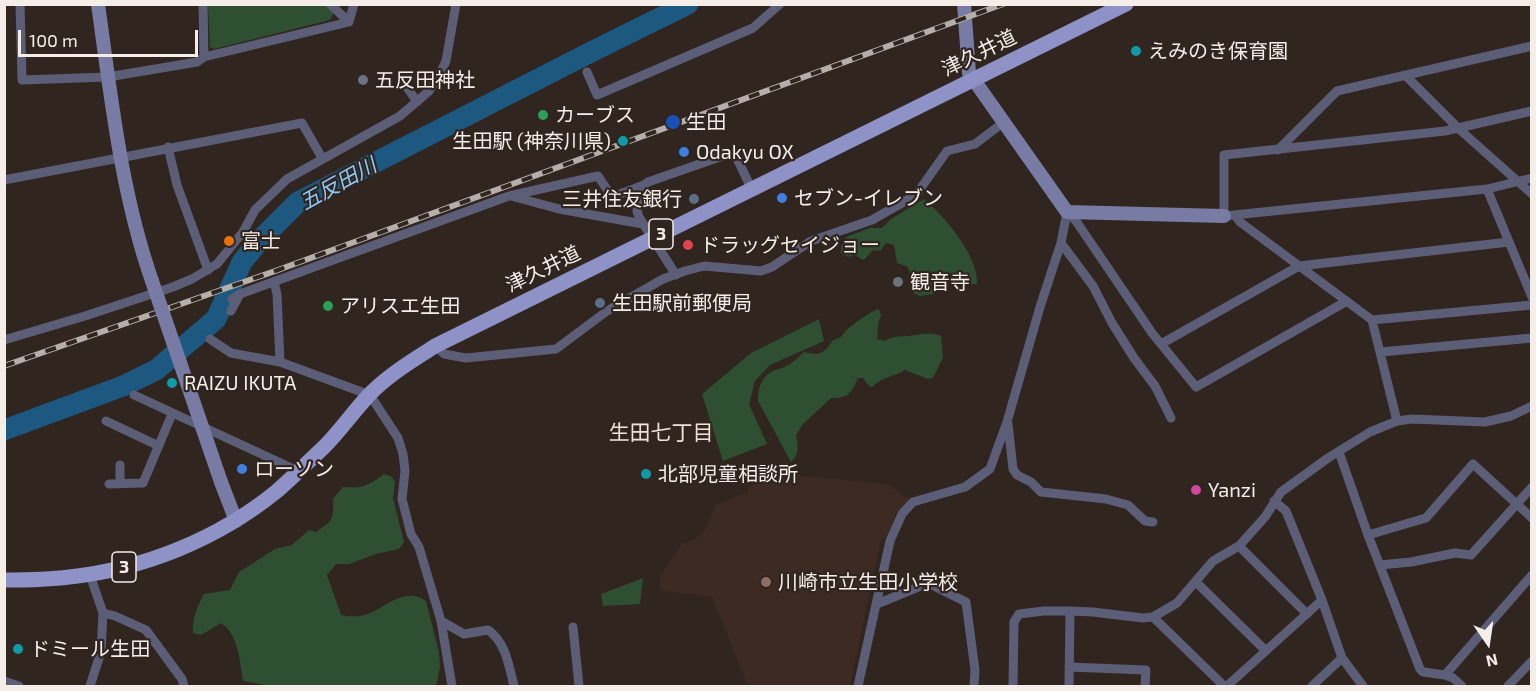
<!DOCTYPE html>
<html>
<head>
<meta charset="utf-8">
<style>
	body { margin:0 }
	#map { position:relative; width:1536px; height:691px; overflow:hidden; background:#30261f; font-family:"Exo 2",sans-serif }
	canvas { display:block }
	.frame { position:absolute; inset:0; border:6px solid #f4ede8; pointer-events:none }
	.north { position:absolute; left:1458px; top:613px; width:60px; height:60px; -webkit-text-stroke:4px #30261f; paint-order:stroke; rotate:167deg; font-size:16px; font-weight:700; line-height:24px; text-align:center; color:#f4ede8 }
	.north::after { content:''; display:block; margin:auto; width:21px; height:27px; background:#f4ede8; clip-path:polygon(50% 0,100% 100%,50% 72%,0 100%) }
	.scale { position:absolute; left:18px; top:30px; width:180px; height:27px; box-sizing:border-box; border:3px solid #f4ede8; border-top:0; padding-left:8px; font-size:18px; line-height:21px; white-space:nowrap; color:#f4ede8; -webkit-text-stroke:4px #30261f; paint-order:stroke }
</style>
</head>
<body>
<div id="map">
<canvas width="1536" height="691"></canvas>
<div class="frame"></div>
<div class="north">N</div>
<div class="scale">100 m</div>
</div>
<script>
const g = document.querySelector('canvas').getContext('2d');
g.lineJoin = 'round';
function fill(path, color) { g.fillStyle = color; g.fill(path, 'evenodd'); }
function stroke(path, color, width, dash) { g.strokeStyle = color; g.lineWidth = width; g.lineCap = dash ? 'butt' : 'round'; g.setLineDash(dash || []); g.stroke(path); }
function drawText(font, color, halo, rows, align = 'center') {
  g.font = font + ' "Exo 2","Noto Sans JP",sans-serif'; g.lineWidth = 4.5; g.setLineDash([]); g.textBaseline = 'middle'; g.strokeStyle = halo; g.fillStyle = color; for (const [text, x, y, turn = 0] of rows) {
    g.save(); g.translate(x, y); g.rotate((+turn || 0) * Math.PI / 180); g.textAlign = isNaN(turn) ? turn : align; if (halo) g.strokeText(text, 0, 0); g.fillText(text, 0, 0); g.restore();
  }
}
const education = new Path2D(`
	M791 470 793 474 797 472 800 476 887 484 910 500 896 514 886 539H881L850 686H748L712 597 660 590V575L681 545 702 535 716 505 748 492V487Z`);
const green = new Path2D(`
	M208 5H325L334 13 330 20 214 49 210 47Z
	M924 199C945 217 978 255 977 284H969L955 273 943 274 933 294 920 296 914 293 912 279 908 267 897 263 894 245 886 243 880 251 873 250 864 260 854 255 848 257 841 253V247L846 237 870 228H882L891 219Z
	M879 309 881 315 878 324 877 339 884 341C893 336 897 337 907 336 921 335 927 331 941 336L943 357 933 378 928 379 905 370C894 377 881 377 872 387L869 386 863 378H858C851 393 849 398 831 398L803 424 796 435C798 445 800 454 791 462L758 401C757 391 761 378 771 372 775 369 780 369 785 367 792 363 798 358 804 352 818 356 825 354 832 341 845 337 841 334 850 327 858 321 869 312 879 309Z
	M819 319 824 341 770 365 755 381 749 404 767 444 723 461 702 394 751 353Z
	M384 474 392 477 395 482 393 498 404 542 399 549 376 554 349 564H336L327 575 341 615C347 616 353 617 360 616 382 613 402 584 426 601L439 652 440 667 436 686H271L243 681C240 663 238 633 221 623L201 635 193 633C192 618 197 607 204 594L230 590 239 572 275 549 292 545 309 530 316 532C333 521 334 519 333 499L343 487C361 489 370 485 384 474Z
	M643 578 640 604 603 606 601 594Z`);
const river = new Path2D(`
	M4 430 123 386 156 370 216 319 242 262 259 241 298 202 593 51 688 4`);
const street = new Path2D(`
	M20 4 22 80 108 77 197 62 204 57 349 22
	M203 4 204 57
	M330 4 349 22
	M349 22 354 4
	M587 72 597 95 753 28 780 4
	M1406 76 1459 129 1532 194
	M407 87 417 102
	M1532 111 1445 131 1224 155V216L1487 189 1532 178
	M168 147 177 185 208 270
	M1278 150 1337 91 1532 46
	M4 180 302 123 322 158
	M644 185 637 211 639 217 676 275
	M1487 189 1532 297
	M511 196 559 209 643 224
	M1067 212 1076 221 1152 333 1196 387 1347 301
	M1235 215 1240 222 1372 320 1532 305
	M1061 243 1093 286 1112 323 1134 358 1155 386 1171 418
	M274 282 277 294 280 362 370 395 398 438 403 454 405 471 402 499 411 534 419 547 441 621 452 686
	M232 299 240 294 509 196 598 176 612 197 644 185 648 182 734 152 752 190
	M231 311 239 296
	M1372 320 1397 421
	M210 339 231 353 280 362
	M4 340 85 316 173 287 192 279 217 264 243 232 255 210 287 179 400 116 429 91 439 76 446 61 456 4
	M1161 344 1299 266 1509 242
	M435 346 444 354 466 358 556 349 607 311 663 279 685 271 704 266 761 271 772 267 811 241 872 220 907 200 918 192 947 151 975 144 1004 122
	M1381 352 1532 338
	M134 395 298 471
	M106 421 159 446
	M1008 424 1013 469 1017 475 1031 482 1041 492 1106 499 1128 505 1145 521 1153 522
	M1339 452 1368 535 1420 669 1423 672 1445 675 1453 678 1462 686
	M120 465V483
	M109 484 143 483 172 414
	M1274 501 1286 511 1322 600 1342 658 1363 686
	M1368 535 1426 518 1473 464 1532 518
	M1239 546 1307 614
	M1380 565 1411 562 1455 553 1471 555 1532 487
	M1196 582 1266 651
	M877 604 928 583 966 602 975 670 974 686
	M103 613 115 616 146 630 182 679 184 686
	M1153 617 1224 686
	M441 621 464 634 488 630C506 642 509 667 514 686
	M573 627 579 686
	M1069 667 1146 670 1145 686
	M1445 675 1532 575
	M4 681 19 686
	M90 686 101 652 103 613 90 575
	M858 686 890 541 902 514 913 502 965 487 990 469 1007 422 1040 307 1061 243 1067 212
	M1013 686 1014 622 1019 614 1044 611H1070L1093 612 1143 618 1153 617 1177 603 1213 561 1239 546 1265 517 1281 492 1328 458 1370 432 1397 421 1412 419 1485 422 1511 416 1532 406
	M1069 686 1070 611
	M1227 686 1322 600
	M1312 686 1342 658
	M1508 686 1532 661`);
const secondary = new Path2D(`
	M98 4C111 97 121 192 152 281
	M964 4 969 73 1067 212 1224 216
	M221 482 236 521`);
const primary = new Path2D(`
	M4 580C26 580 47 580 69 577 144 569 218 539 277 491 293 477 308 462 324 447 340 431 353 412 369 395 388 375 412 361 435 346L1126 4`);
const rail = new Path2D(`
	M4 366 278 270 1003 4`);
const secondaryBridge = new Path2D(`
	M152 281 221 482`);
const markers = [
	[1136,51,6,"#0f9aa8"],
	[363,80,6,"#6b7280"],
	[543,115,6,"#2e9e5b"],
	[673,122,8,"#1a4fb4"],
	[623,141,6,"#0f9aa8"],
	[684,152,6,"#3f7fe0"],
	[782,198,6,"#3f7fe0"],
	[694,199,6,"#5c6f8a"],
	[229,241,6,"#e8710a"],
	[688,245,6,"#e0444e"],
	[898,282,6,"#6b7280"],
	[600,303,6,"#5c6f8a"],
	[328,306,6,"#2e9e5b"],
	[172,383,6,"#0f9aa8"],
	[242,469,6,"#3f7fe0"],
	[646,474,6,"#0f9aa8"],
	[1196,490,6,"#d1479c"],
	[766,582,6,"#8d6e63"],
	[18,649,6,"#0f9aa8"]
];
const shields = [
	[661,234,24],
	[124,567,24]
];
const shieldNames = [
	["3",661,234],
	["3",124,567]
];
const poiNames = [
	["えみのき保育園",1148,51],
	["五反田神社",375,80],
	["カーブス",555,115],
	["生田",686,122],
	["生田駅 (神奈川県)",611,141,"right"],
	["Odakyu OX",696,152],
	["セブン-イレブン",794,198],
	["三井住友銀行",682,199,"right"],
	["富士",241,241],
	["ドラッグセイジョー",700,245],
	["観音寺",910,282],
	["生田駅前郵便局",612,303],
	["アリスエ生田",340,306],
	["RAIZU IKUTA",184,383],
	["ローソン",254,469],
	["北部児童相談所",658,474],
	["Yanzi",1208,490],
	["川崎市立生田小学校",778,582],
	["ドミール生田",30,649]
];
const streetNames = [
	["津久井道",979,53,-26],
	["津久井道",543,269,-26]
];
const waterNames = [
	["五反田川",338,184,-29]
];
const neighbourhoodNames = [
	["生田七丁目",661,433]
];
fill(education, '#3d2b23');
fill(green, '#2f4f33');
stroke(river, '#1d5880', 21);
stroke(street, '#5c5e77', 9);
stroke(secondary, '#787ba3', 14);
stroke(primary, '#8f92c6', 15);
stroke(rail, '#b6aea9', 6);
stroke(rail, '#30261f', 4, [11]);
stroke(secondaryBridge, '#787ba3', 14);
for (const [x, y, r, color] of markers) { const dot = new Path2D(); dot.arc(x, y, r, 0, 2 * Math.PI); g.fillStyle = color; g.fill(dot); stroke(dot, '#30261f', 2); }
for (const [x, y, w] of shields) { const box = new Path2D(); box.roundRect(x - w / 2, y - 15, w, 30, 4.5); g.fillStyle = '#30261f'; g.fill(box); stroke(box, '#f4ede8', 1.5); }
drawText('bold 18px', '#f4ede8', null, shieldNames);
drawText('20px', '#f4ede8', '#30261f', poiNames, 'left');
drawText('20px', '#f4ede8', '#30261f', streetNames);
drawText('italic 21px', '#8bcafb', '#30261f', waterNames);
drawText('21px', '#efe1d7', '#30261f', neighbourhoodNames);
</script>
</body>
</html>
